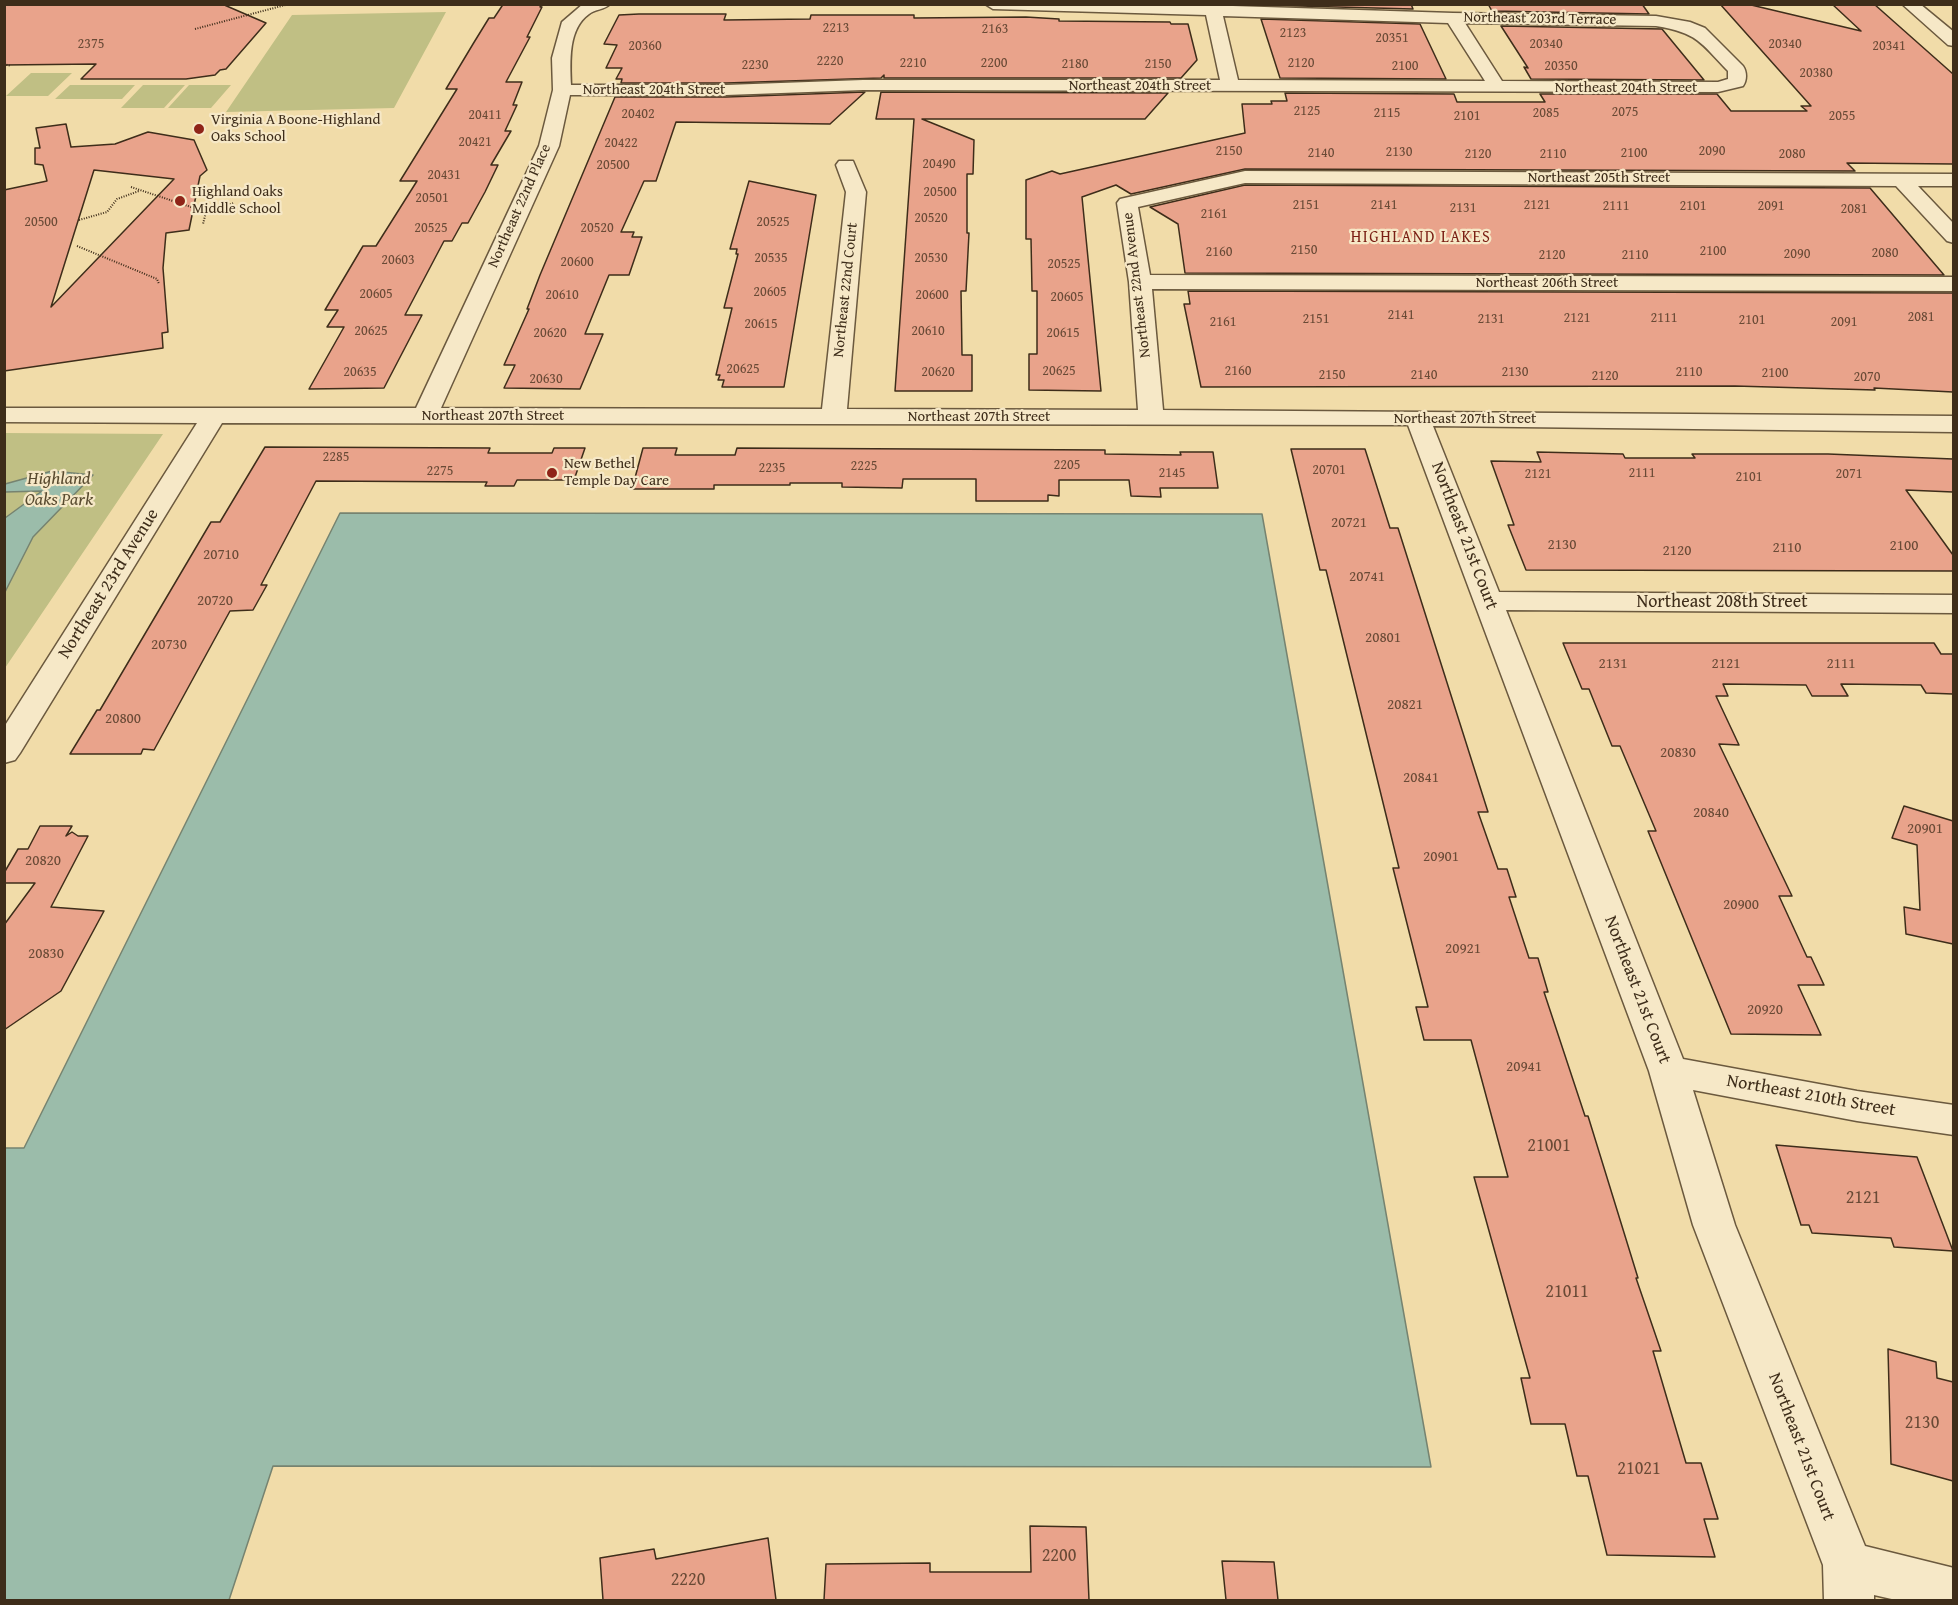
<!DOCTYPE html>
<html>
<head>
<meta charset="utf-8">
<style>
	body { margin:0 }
	#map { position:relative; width:1958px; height:1605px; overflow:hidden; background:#f1dca9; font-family:"Gentium Book Plus",serif }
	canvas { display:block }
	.frame { position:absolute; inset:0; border:6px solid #3e2d1a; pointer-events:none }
</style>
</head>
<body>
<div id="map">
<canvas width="1958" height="1605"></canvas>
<div class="frame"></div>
</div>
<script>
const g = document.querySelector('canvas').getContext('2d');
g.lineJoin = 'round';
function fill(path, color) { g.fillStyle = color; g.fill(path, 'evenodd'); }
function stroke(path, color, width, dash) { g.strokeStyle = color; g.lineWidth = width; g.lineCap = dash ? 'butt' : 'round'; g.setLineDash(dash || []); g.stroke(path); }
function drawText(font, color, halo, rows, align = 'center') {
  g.font = font + ' "Gentium Book Plus",serif'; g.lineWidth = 4.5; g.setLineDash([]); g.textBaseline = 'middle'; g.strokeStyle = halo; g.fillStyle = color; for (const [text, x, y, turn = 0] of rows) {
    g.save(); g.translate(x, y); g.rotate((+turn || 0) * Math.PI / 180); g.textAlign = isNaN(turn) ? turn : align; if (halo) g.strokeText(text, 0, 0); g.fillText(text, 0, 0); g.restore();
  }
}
const green = new Path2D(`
	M446 12 394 108 226 112 292 15Z
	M31 73H72L48 96H6Z
	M70 85H135L122 99H55Z
	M143 85H185L164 108H121Z
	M189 85H231L211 108H168Z
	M5 433 163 434 5 668Z`);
const water = new Path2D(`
	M52 471 93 475 33 537 5 592V518L42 491 5 492V484Z
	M340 513 1262 514 1431 1467 273 1466 229 1600H5V1148H24Z`);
const building = new Path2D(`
	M4 4H222L266 23 226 69 220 70 215 75 186 79H81L96 64 4 65Z
	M505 4H542L540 7H542L527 37H530L506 82H522L513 105H517L505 131H511L491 165H498L485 192 468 223H462L452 241H444L405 315H422L384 388 309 389 344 327H327L338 310H325L363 246H376L417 181H400L457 89H446L473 44 489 18H494L502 6Z
	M1261 4H1411L1413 9 1261 5Z
	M1488 4H1642L1649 14 1492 11Z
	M1720 4H1747L1861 31 1832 4H1874L1953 74V164L1847 163 1855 171 1245 169 1131 194 1116 185 1082 197 1101 391 1029 390V354H1037V291H1032L1031 239H1026V180L1052 171 1060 174 1245 133 1242 104H1272L1271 101H1287L1285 93 1454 94 1457 102H1545L1540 94H1717L1731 111H1807L1801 106H1811Z
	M639 14H726L724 20 810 19 811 15H914V18L1026 17 1059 19V21L1170 22 1171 24H1188L1197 60 1181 78H884V75L881 78 726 83H621L622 79H616L622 68H606L617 45 604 44 619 15Z
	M1261 19 1420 24 1446 79 1280 78Z
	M1501 26 1662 29 1704 80 1531 79 1524 67 1528 68Z
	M865 92 830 124 676 122 656 181H644L621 232H634L632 237H642L629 275H609L585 334H603L580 389 504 388 515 365H504L529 309H527L540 275 615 97H726Z
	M881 92 1168 93 1145 119H922L974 140 973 174H967V233H969L966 291H961L962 355H972V391H895L914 119H876Z
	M66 124 71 147 115 144 148 132 194 140 207 170 200 176 189 230 166 233 163 268 168 332 162 333 163 348 4 371V190L47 181 43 165 35 164V148H40L36 128ZM94 170 174 179 51 307Z
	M749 181 816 195 784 387H722L724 380H718L720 375H716L732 308H724L738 254H736L737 249H730Z
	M1245 185 1870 188 1944 275 1185 273 1178 224 1150 207Z
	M1188 291 1953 293V392L1874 388 1875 390 1735 386 1201 387 1184 304H1190Z
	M265 447 490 448 488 453H552L554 448H585L574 480H517L514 486H485L487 482 316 481 261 585H267L253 610 230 611 154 750 143 749 141 754H70L97 710H100L211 522H220Z
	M643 448H677L675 455H735L737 448 1105 450V454L1181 455 1180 452H1213L1218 488H1160L1161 497 1131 496 1129 480H1059V496L1048 495V501H976V479H903L902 488 842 487V483H790V485H714V489H632Z
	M1291 449H1365L1390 528H1398L1488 812H1478L1498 869H1507L1516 897H1509L1529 958H1538L1548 992H1544L1585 1116H1588L1638 1278H1636L1661 1351H1653L1686 1463H1701L1718 1519H1704L1715 1557 1607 1555 1588 1476H1577L1565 1424H1531L1521 1378H1530L1474 1177H1508L1471 1040H1424L1416 1007H1428L1393 868H1399L1326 570H1320Z
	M1537 452 1623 454 1625 458H1695L1692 454H1828L1953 459V492L1906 490 1953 555V571L1526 570 1508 525H1514L1491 461 1541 462Z
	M1563 643H1934L1941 654H1953V694L1926 693 1921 685 1841 684 1848 696H1812L1806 685 1723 684 1728 696H1716L1739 745 1719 744 1792 896H1779L1807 957H1811L1824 985H1798L1821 1035 1731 1034 1648 831H1656L1620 746H1612L1589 689H1582Z
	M1904 806 1953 821V944L1906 934 1904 907 1920 910 1917 845 1892 838Z
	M40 826H72L66 836 72 832 78 836H88L51 907 104 911 61 991 4 1030V925L35 883H4V873L18 849H28Z
	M1776 1145 1917 1157 1953 1251 1894 1247 1891 1238 1812 1233 1809 1225H1801Z
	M1888 1349 1936 1362 1937 1378 1953 1382V1481L1891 1464Z
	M1030 1526 1086 1527 1089 1600H824L826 1564 930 1563V1572H1031Z
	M768 1538 776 1600H603L600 1558 654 1549 656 1559Z
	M1222 1561 1274 1562 1278 1600H1226Z`);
const path = new Path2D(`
	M195 29 289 4
	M4 64 11 66
	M131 187 206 212 203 224
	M206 212 234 203
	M79 220 107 212 117 199 139 191
	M77 246 157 279 159 284`);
const street = new Path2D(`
	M583 4H610C604 10 595 9 589 14 568 29 570 61 571 85H726L863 80H1220L1206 15 993 9 985 4H1170L1453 13 1656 16 1690 22 1705 28 1743 66C1747 72 1747 80 1743 86L1718 92 863 90 726 95H570L559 146 441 408 822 409 846 192 836 165 839 161H853L866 192 847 409 1138 410 1129 282 1117 203 1120 199 1245 171 1954 174V186H1918L1954 224V243L1947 241 1896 186 1245 183 1138 207 1150 275 1954 277V291L1152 289 1163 410 1954 416V432L1433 426 1499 592 1954 595V613L1506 610 1683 1059 1857 1091 1954 1105V1135L1857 1121 1693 1090 1735 1225 1865 1546 1954 1568V1600H1896L1874 1595V1600H1824L1823 1565 1693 1225 1649 1071 1408 425 222 423 20 753 15 760 4 763V727L197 423 4 422V408H416L539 146 553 90 552 58 562 22ZM1223 16 1448 23 1485 81 1238 80ZM1465 23 1656 26C1698 33 1700 42 1728 71V79L1718 82 1502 81Z
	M1902 4H1920L1954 32V46L1948 45Z`);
const markers = [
	[199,129,6,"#8f2418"],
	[180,201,6,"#8f2418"],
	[552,473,6,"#8f2418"]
];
const farNumbernames = [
	["2213",836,28],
	["2163",995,29],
	["2123",1293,33],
	["20351",1392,38],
	["2375",91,44],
	["20340",1546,44],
	["20340",1785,44],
	["20360",645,46],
	["20341",1889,46],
	["2220",830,61],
	["2210",913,63],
	["2200",994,63],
	["2120",1301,63],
	["2180",1075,64],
	["2150",1158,64],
	["2230",755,65],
	["2100",1405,66],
	["20350",1561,66],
	["20380",1816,73],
	["2125",1307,111],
	["2075",1625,112],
	["2115",1387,113],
	["2085",1546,113],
	["20402",638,114],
	["20411",485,115],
	["2101",1467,116],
	["2055",1842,116],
	["20421",475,142],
	["20422",621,143],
	["2150",1229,151],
	["2090",1712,151],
	["2130",1399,152],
	["2140",1321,153],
	["2100",1634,153],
	["2120",1478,154],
	["2110",1553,154],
	["2080",1792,154],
	["20490",939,164],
	["20500",613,165],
	["20431",444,175],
	["20500",940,192],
	["20501",432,198],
	["2151",1306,205],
	["2141",1384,205],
	["2121",1537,205],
	["2111",1616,206],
	["2101",1693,206],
	["2091",1771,206],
	["2131",1463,208],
	["2081",1854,209],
	["2161",1214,214],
	["20520",931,218],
	["20500",41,222],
	["20525",773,222],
	["20525",431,228],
	["20520",597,228],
	["2150",1304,250],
	["2100",1713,251],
	["2160",1219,252],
	["2080",1885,253],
	["2090",1797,254],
	["2120",1552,255],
	["2110",1635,255],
	["20535",771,258],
	["20530",931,258],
	["20603",398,260],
	["20600",577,262],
	["20525",1064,264],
	["20605",770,292],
	["20605",376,294],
	["20610",562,295],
	["20600",932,295],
	["20605",1067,297],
	["2141",1401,315],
	["2081",1921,317],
	["2121",1577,318],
	["2111",1664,318],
	["2151",1316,319],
	["2131",1491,319],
	["2101",1752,320],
	["2161",1223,322],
	["2091",1844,322],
	["20615",761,324],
	["20625",371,331],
	["20610",928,331],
	["20620",550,333],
	["20615",1063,333],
	["20625",743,369],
	["20625",1059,371],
	["2160",1238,371],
	["20635",360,372],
	["20620",938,372],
	["2130",1515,372],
	["2110",1689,372],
	["2100",1775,373],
	["2150",1332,375],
	["2140",1424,375],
	["2120",1605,376],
	["2070",1867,377],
	["20630",546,379],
	["2285",336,457],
	["2205",1067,465],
	["2225",864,466],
	["2235",772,468],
	["20701",1329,470],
	["2275",440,471],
	["2145",1172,473],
	["2111",1642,473],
	["2121",1538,474],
	["2071",1849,474],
	["2101",1749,477]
];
const farStreetnames = [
	["Northeast 203rd Terrace",1540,19,1],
	["Northeast 204th Street",1140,86],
	["Northeast 204th Street",1626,88],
	["Northeast 204th Street",654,90],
	["Northeast 205th Street",1599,178],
	["Northeast 22nd Place",520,206,-66],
	["Northeast 206th Street",1547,283],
	["Northeast 22nd Avenue",1137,285,-97],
	["Northeast 22nd Court",846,290,-84],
	["Northeast 207th Street",493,416],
	["Northeast 207th Street",979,417],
	["Northeast 207th Street",1465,419]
];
const farPoinames = [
	["Virginia A Boone-Highland",211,120],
	["Oaks School",211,137],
	["Highland Oaks",192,192],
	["Middle School",192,209],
	["New Bethel",564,464],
	["Temple Day Care",564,481]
];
const numberNames = [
	["20721",1349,523],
	["2130",1562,545],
	["2100",1904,546],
	["2110",1787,548],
	["2120",1677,551],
	["20710",221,555],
	["20741",1367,577],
	["20720",215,601],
	["20801",1383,638],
	["20730",169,645],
	["2131",1613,664],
	["2121",1726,664],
	["2111",1841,664],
	["20821",1405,705],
	["20800",123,719],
	["20830",1678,753],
	["20841",1421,778],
	["20840",1711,813],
	["20901",1925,829],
	["20901",1441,857],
	["20820",43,861],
	["20900",1741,905],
	["20921",1463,949],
	["20830",46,954],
	["20920",1765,1010],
	["20941",1524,1067]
];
const farNeighbourhoodnames = [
	["HIGHLAND LAKES",1421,238]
];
const parkNames = [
	["Highland",59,479],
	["Oaks Park",59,500]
];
const streetNames = [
	["Northeast 21st Court",1464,536,69],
	["Northeast 23rd Avenue",109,584,-58],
	["Northeast 208th Street",1722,602],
	["Northeast 21st Court",1637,990,69],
	["Northeast 210th Street",1811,1096,10],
	["Northeast 21st Court",1801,1447,69]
];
const nearNumbernames = [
	["21001",1549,1146],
	["2121",1863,1198],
	["21011",1567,1292],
	["2130",1922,1423],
	["21021",1639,1469],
	["2200",1059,1556],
	["2220",688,1580]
];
fill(green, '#c0bf84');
fill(water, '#9bbcaa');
stroke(water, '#768370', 1.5);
fill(building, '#e9a38b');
stroke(building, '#3e2d1a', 1.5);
stroke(street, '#6b593e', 3);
stroke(path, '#3e2d1a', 2, [1, 1.5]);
fill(street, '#f6e8c7');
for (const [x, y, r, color] of markers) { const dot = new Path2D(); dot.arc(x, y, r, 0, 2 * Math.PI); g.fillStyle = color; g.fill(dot); stroke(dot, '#f6e8c7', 2); }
drawText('14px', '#694a36', null, farNumbernames);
drawText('15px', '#3e2d1a', '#f6e8c7', farStreetnames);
drawText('15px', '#3e2d1a', '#f6e8c7', farPoinames, 'left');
drawText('15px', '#694a36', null, numberNames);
g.letterSpacing = '1.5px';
drawText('16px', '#7a1f14', '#f6e8c7', farNeighbourhoodnames);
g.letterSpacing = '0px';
drawText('italic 18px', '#584a2f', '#f6e8c7', parkNames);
drawText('18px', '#3e2d1a', '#f6e8c7', streetNames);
drawText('18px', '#694a36', null, nearNumbernames);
</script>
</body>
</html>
